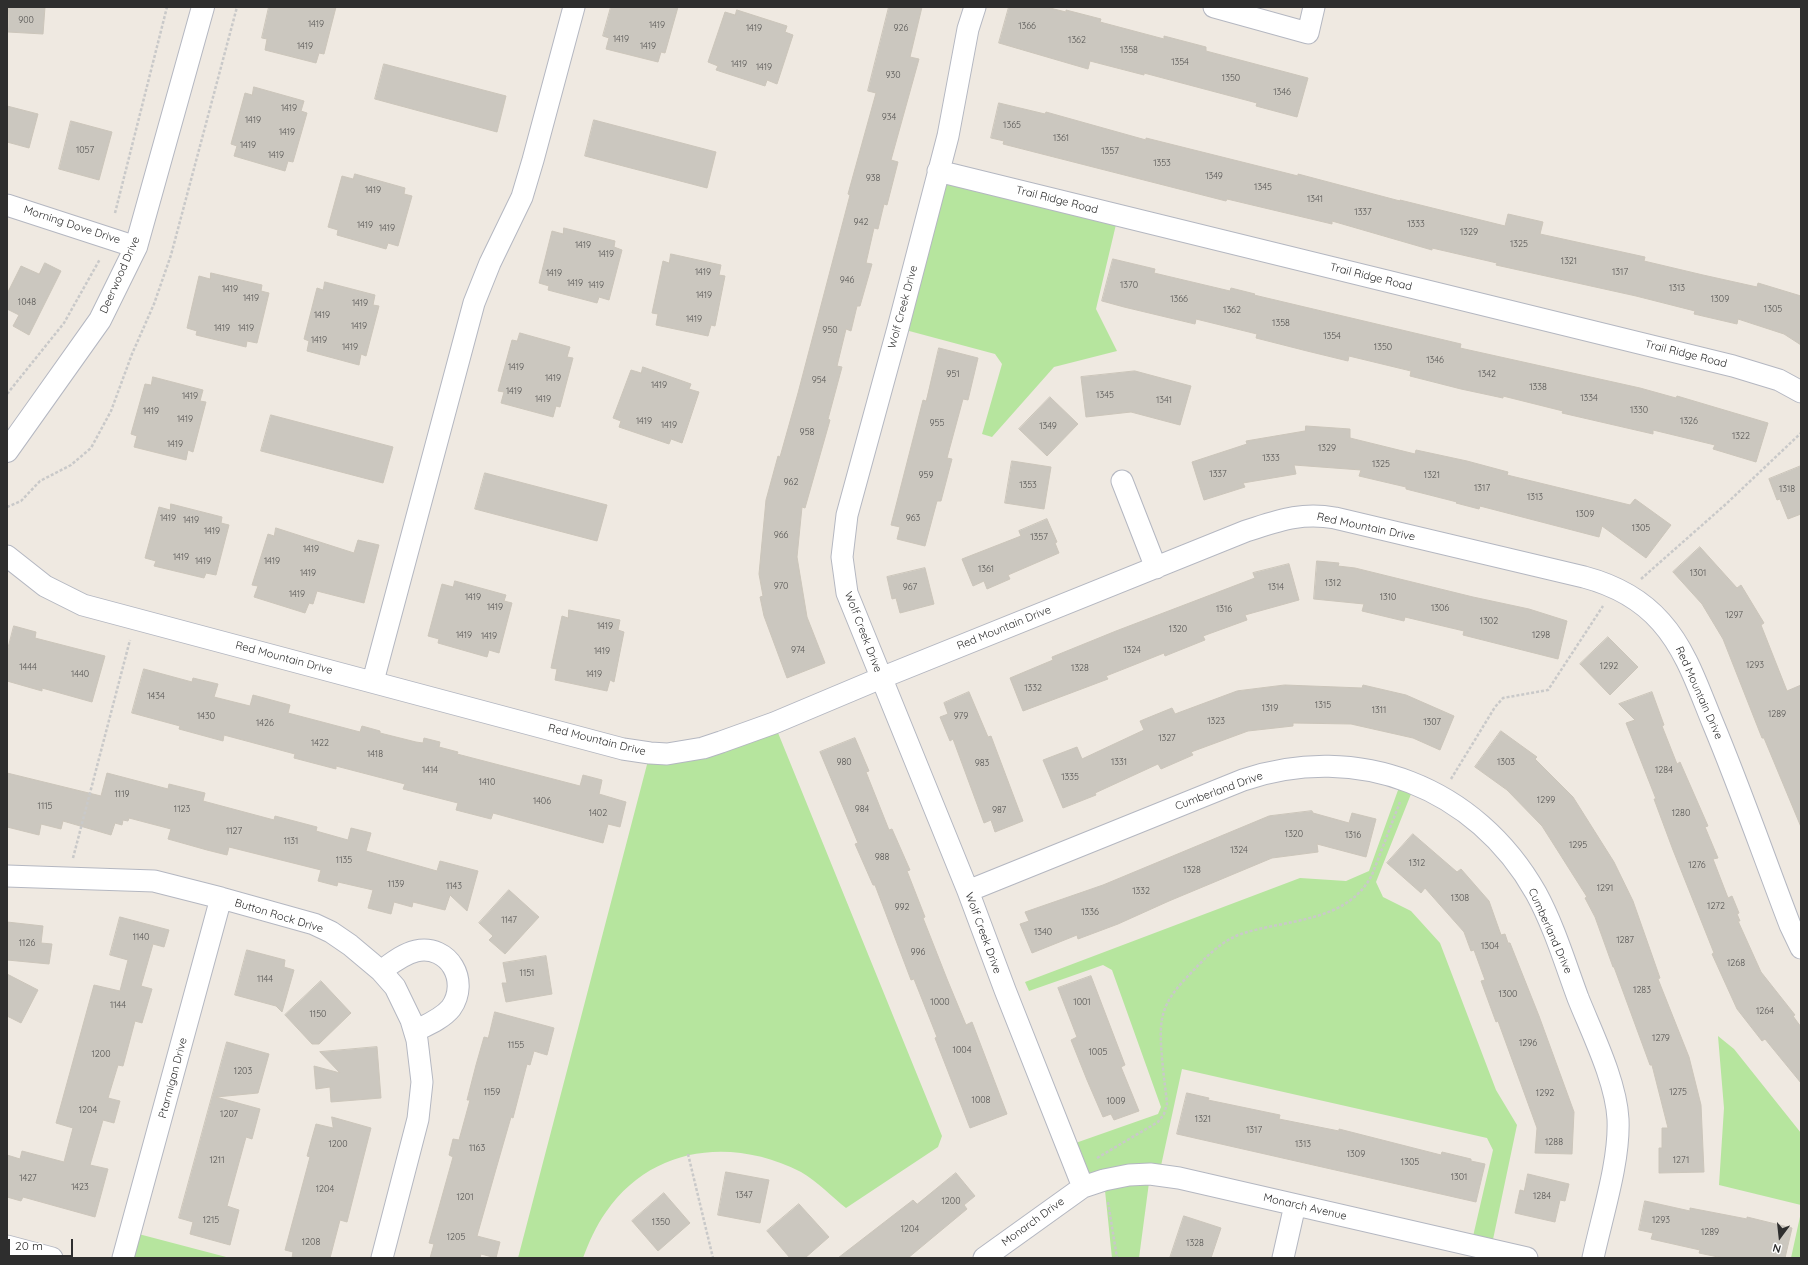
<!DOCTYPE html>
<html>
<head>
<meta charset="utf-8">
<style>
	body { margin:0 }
	#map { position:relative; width:1808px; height:1265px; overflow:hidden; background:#efe9e1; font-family:Quicksand,sans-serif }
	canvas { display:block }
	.frame { position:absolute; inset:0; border:8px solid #2e2e2e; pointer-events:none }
	.north { position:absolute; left:1760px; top:1217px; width:40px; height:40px; -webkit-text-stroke:3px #fff; paint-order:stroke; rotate:195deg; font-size:11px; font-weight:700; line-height:16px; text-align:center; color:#2e2e2e }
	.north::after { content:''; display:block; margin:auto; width:14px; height:18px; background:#2e2e2e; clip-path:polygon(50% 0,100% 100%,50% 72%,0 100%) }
	.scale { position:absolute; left:8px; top:1239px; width:65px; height:18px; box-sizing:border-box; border:2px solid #2e2e2e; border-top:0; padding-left:5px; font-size:12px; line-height:14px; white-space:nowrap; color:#2e2e2e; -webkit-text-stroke:3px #fff; paint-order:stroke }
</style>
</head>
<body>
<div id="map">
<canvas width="1808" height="1265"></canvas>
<div class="frame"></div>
<div class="north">N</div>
<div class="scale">20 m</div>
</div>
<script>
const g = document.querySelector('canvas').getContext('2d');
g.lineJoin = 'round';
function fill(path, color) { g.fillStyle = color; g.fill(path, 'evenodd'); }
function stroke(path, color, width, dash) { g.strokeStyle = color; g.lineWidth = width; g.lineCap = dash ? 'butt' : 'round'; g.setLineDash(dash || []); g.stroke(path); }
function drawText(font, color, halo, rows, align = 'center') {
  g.font = font + ' Quicksand,sans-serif'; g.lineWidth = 4; g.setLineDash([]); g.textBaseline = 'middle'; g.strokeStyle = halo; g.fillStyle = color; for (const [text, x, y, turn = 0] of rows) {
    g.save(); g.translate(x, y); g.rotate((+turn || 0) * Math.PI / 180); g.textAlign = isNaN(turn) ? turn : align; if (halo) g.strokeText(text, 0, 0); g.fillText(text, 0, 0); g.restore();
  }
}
const green = new Path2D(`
	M938 171 1118 216 1096 309 1117 351 1054 367 992 437 982 434 1002 364 995 354 898 328Z
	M774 723 942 1136 938 1147 846 1208C832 1197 817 1181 801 1172 732 1137 652 1146 606 1212 596 1226 589 1242 583 1258H518L650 753Z
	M1402 779 1415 784 1376 882 1383 897 1411 911 1440 943 1496 1090 1517 1125 1491 1249 1471 1245 1493 1150 1487 1138 1182 1069 1159 1175H1150L1139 1258H1112L1104 1181 1083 1187 1067 1146 1158 1114 1161 1107 1112 970 1103 965 1029 991 1025 982 1300 878 1346 881 1369 871Z
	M1718 1036 1734 1049 1801 1133V1205L1719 1185 1724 1108Z
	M1801 1212V1258H1791Z
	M131 1232 230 1258H123Z`);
const building = new Path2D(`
	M9 7H45L43 34 8 32Z
	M269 7H336L324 54 319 53 316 63 265 50 267 39 262 38Z
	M611 7H678L665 53 661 52 658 62 606 49 609 38 603 36Z
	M889 7H922L910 57 919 59 891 160 898 162 887 205 884 204 878 229 874 228 866 263 872 264 860 306H857L851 331 846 329 837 366 842 367 828 419 830 420 805 508 802 507 797 557 807 617 825 663 787 678 764 616 760 597 763 596 759 574 766 500 778 456 780 457 798 393 850 195 848 194 876 93 868 91Z
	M1009 7H1046L1066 12V10L1101 19 1100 22 1164 39V36L1206 47V51L1308 78 1297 117 1256 106 1257 103 1144 73V75L1090 61 1088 69 999 43Z
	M737 10 787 26 785 32 793 35 777 84 767 80 765 86 716 70 718 66 708 62 725 12 735 15Z
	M384 64 506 96 497 132 375 99Z
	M254 87 304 101 301 111 307 113 293 162 288 161 285 171 234 156 237 146 231 144 245 93 252 95Z
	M999 103 1045 114 1046 112 1146 140V138L1298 176V174L1400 201V200L1505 226 1508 214 1543 222 1540 234 1645 257 1644 261 1703 275 1757 287 1758 283 1801 296V345L1784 334 1738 319 1737 324 1694 314 1695 311 1636 296 1496 265 1497 263 1432 248V250L1332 221V224L1227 199 1226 201 1003 144 1004 141 991 138Z
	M7 106 38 114 29 148 7 142Z
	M594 120 716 152 707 188 585 156Z
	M71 121 112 132 99 180 59 169Z
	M355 174 405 188 404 194 412 196 398 246 388 243 386 249 337 235 338 230 328 227 342 176 353 179Z
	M564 228 615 241 614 247 622 250 609 300 599 297 597 303 548 290 549 286 539 283 552 231 563 234Z
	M671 254 721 265 719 275 725 276 715 326 711 325 708 336 656 325 658 314 652 313 663 261 669 263Z
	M1113 259 1155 269 1154 273 1230 291 1231 288 1255 294 1254 295 1461 344 1460 348 1640 388 1676 398 1677 396 1768 423 1756 462 1713 449 1715 445 1653 430V434L1562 413 1563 411 1503 396V398L1461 389 1410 376 1411 371 1349 356 1348 361 1307 351 1256 338 1257 334 1196 319 1195 324 1124 307 1102 301Z
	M45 263 61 271 29 335 13 326 19 315 7 309V294L21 266 39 274Z
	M211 273 262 285 261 291 269 293 257 343 247 341 246 347 196 335 197 331 187 328 199 276 210 279Z
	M325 282 375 295 373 305 379 306 366 356 361 354 359 365 307 351 309 341 304 339 317 288 323 290Z
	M520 333 570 347 567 357 573 358 560 407 556 406 553 417 501 403 504 392 498 391 512 340 517 341Z
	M939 348 978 358 968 400 963 399 947 458 952 459 941 501H937L925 546 897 539 900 527 891 525 923 400 926 401Z
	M643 367 691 384 689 389 699 392 682 443 671 439 669 444 619 427 621 421 613 418 631 370 641 373Z
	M1135 371 1191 386 1180 425 1131 412 1086 417 1081 377Z
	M153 377 203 390 200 401 206 402 193 452 188 450 186 460 134 447 137 436 131 434 145 384 151 385Z
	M1050 397 1078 424 1047 456 1019 429Z
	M271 415 393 447 383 483 261 451Z
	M1306 426 1350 429V438L1415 454 1416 450 1467 461 1508 472 1507 475 1630 505 1635 499 1671 525 1646 558 1602 526 1599 537 1480 506 1479 509 1456 503 1457 502 1406 489V487L1359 476 1361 470 1294 465 1296 474 1243 483 1245 487 1204 500 1192 462 1247 444 1246 441 1305 431Z
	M1012 461 1051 467 1044 509 1005 503Z
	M1801 466V514L1788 519 1780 499 1777 500 1769 479Z
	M485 473 607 505 597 541 475 509Z
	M171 504 222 517 221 523 229 525 216 575 206 573 204 578 154 566 156 561 145 558 159 507 170 510Z
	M1047 519 1057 542 1055 543 1059 553 1008 575 1010 579 987 589 984 581 973 586 962 559 1021 536 1019 531Z
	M276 528 354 553 358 540 379 545 364 603 317 591 313 604 309 603 305 613 254 597 258 586 252 585 268 534 274 536Z
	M1700 547 1737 588 1741 585 1764 623 1761 625 1787 691 1801 685V827L1764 738H1762L1723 639 1702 604 1673 572Z
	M1317 561 1339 563 1338 566 1355 568 1473 597 1529 609 1567 621 1558 659 1463 635 1464 631 1405 617 1404 621 1362 611 1364 604 1314 599Z
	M1289 564 1299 600 1245 615 1247 620 1203 636 1205 640 1165 656 1164 653 1106 676 1108 679 1023 711 1010 678 1053 660 1052 657 1116 631 1255 578 1253 573Z
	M925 568 934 604 900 613 896 598 892 599 887 577Z
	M455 581 506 595 504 601 512 603 499 653 489 650 487 657 438 643 439 639 428 636 442 584 453 587Z
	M569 610 620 620 618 630 624 632 614 682 610 680 607 691 555 680 557 669 551 668 562 616 568 618Z
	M14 626 36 632 35 638 105 656 92 702 42 688V691L7 681V652Z
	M1608 637 1638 667 1610 695 1580 664Z
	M144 669 192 682 193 678 218 684 214 697 250 706 253 695 290 705 288 713 360 732 362 726 380 731V733L416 742 423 743 424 738 440 742 439 747 458 752 457 754 580 786 583 775 602 780 599 794 626 802 620 827 608 824 603 843 493 813 491 819 456 810 458 803 403 789 405 784 336 766V769L294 758 295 754 224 735 223 741 179 729 180 726 132 713Z
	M1285 685 1362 688 1363 685 1406 695 1454 716 1440 750 1413 738 1351 724 1293 723V726L1248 731 1191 752 1193 755 1161 769 1158 764 1095 793 1096 795 1063 808 1043 760 1077 747 1082 759 1144 730 1140 721 1172 708 1175 714 1237 691Z
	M969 692 988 737 991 736 1023 821 995 832 991 820 984 823 953 739 950 741 940 717 948 714 944 703Z
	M1652 692 1664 725 1662 726 1677 764 1680 762 1708 826 1705 827 1718 858 1713 859 1728 898 1732 896 1739 913 1737 914 1740 921H1738L1761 972 1795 1015 1793 1016 1801 1027V1083L1765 1039 1762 1041 1737 1009 1712 954 1714 953 1673 850 1654 799H1656L1626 723 1635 720 1619 704Z
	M1501 731 1537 757 1535 759 1573 797 1614 862 1633 901 1660 978 1658 979 1689 1057 1701 1105 1704 1172 1659 1173V1148H1662V1128H1668L1652 1065H1650L1614 967H1613L1595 917 1585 898 1587 897 1542 826 1507 790 1475 767Z
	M855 738 869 771 866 772 889 830 892 829 910 870 907 871 925 917 923 918 947 979 966 1025 972 1022 1007 1114 970 1128 935 1038 937 1037 914 979 911 980 875 885H873L855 844 858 843 820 752Z
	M7 773 101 796 107 773 168 789 169 784 205 793 203 801 274 820 275 816 317 827 316 831 348 840 351 828 371 833 366 851 437 871 440 861 478 871 467 911 450 895 445 910 413 902 412 907 394 902 391 914 368 908 373 890 338 882 337 886 318 881 321 870 229 847 227 855 207 850 168 839 171 829 129 818 128 821 123 820 122 825 115 823 111 835 63 821 61 829 41 824 39 835 7 827Z
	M1312 811 1313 813 1349 823 1352 813 1376 819 1366 857 1317 844 1318 852 1272 858 1169 901 1118 924 1078 939 1077 935 1032 953 1020 924 1029 921 1025 912 1103 885 1269 816Z
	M1413 834 1457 872 1461 869 1489 901 1501 935 1505 934 1508 943H1510L1539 1016 1574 1112 1572 1154 1535 1153 1537 1128 1498 1021 1496 1022 1481 981 1485 980 1474 950 1471 951 1464 932 1425 888 1421 893 1387 863Z
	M509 890 539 917 505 954 489 940 493 936 479 923Z
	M120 917 169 930 164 947 153 944 141 986 152 989 142 1023 135 1021 123 1066 118 1065 108 1098 120 1101 114 1123 103 1120 90 1165 108 1169 95 1217 23 1197 21 1201 7 1197V1155L20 1159 22 1151 64 1162 73 1128 56 1123 94 985 120 991 128 960 110 955Z
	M7 922 43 926 41 943 52 944 49 964 7 960Z
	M247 950 285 960 284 967 294 970 282 1012 276 1006 235 995Z
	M546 956 552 994 506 1002 502 983H507L503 963Z
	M7 974 38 990 21 1023 7 1016Z
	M1091 976 1125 1065 1121 1067 1139 1111 1114 1120 1111 1114 1103 1117 1087 1080 1071 1040 1077 1037 1058 988Z
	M321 981 351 1013 319 1044H312L285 1015Z
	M495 1012 554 1028 547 1055 534 1051 530 1065 527 1064 513 1118 511 1117 496 1169 477 1236 500 1242 496 1258 481 1254 480 1258H430L434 1244 429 1243 453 1157 449 1155 453 1139 459 1140 470 1100H467L476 1065 484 1037 488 1038Z
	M227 1042 269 1054 258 1093 216 1097 260 1109 252 1139 246 1137 227 1206 239 1210 230 1245 190 1234 193 1222 179 1218Z
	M377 1047 381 1098 331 1102 330 1087 316 1089 314 1066 340 1073 320 1052Z
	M1187 1093 1209 1098 1208 1100 1280 1115 1279 1119 1339 1131V1129L1441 1155 1442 1152 1471 1159V1161L1485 1164 1476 1202 1177 1134Z
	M332 1117 371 1128 347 1222 340 1220 330 1258H292L293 1252 285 1250 310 1157 307 1156 316 1124 333 1128Z
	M726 1172 769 1180 760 1223 718 1215Z
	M956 1173 975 1196 964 1205 967 1209 908 1258H838L913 1200 917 1204Z
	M1528 1174 1569 1184 1565 1201 1560 1200 1555 1222 1515 1213 1520 1190 1524 1191Z
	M664 1193 690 1223 658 1251 632 1221Z
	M1645 1201 1690 1211V1208L1747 1219V1217L1792 1228 1785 1258H1723L1699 1253 1700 1250 1651 1239 1653 1233 1639 1230Z
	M799 1204 829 1237 805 1258H790L767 1231Z
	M1184 1216 1221 1228 1211 1258H1170Z`);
const path = new Path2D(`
	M115 213 167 7
	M7 394 64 323 100 259
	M7 507 21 501 40 481 71 465 91 448 111 411 132 354 154 304 171 255 237 7
	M1641 579 1726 504 1801 433
	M1451 779 1495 707 1503 698 1548 690 1603 606
	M73 858 130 640
	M688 1154 713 1258
	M1097 1158 1158 1122 1164 1114 1167 1104C1165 1082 1158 1039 1162 1019 1165 1001 1178 986 1191 973 1205 958 1221 941 1241 934 1286 919 1347 923 1372 875L1400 802
	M1108 1202 1117 1258`);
const street = new Path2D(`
	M975 7 968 29 948 136 898 328 847 515 842 557 847 593 968 891 1005 990 1083 1187
	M1214 7 1308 33 1314 7
	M938 171 1733 366 1779 380 1801 392
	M7 205 136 247
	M1122 481 1156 568
	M7 556 45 586 83 605 623 749 650 753 667 754 703 748 721 742 774 723 881 678 1246 531C1278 521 1300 512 1335 518L1584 577C1614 585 1640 598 1661 622 1686 650 1698 687 1712 721 1740 788 1764 857 1790 925L1801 948
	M373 681 474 303 490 263 522 197 533 160 574 7
	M7 876 154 881 221 898 314 924 331 932 350 945 381 971 395 987 411 1020 417 1040 422 1082 418 1119 382 1258
	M968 891 1243 780C1358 741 1476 787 1536 893 1554 926 1565 963 1578 998 1592 1033 1616 1081 1618 1119 1620 1161 1602 1216 1593 1258
	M381 971C392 963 403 954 416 951 449 944 470 981 451 1008 442 1019 427 1025 415 1031
	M7 1246 52 1258
	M123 1258 221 898
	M984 1258 1083 1187 1104 1180 1129 1175 1150 1174 1179 1178 1527 1258
	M1283 1258 1295 1205`);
const secondary = new Path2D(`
	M7 451 100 320 136 247 203 7`);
const numberNames = [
	["900",26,20],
	["1419",316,24],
	["1419",657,25],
	["1366",1027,26],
	["1419",754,28],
	["926",901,28],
	["1419",621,39],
	["1362",1077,40],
	["1419",305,46],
	["1419",648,46],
	["1358",1129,50],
	["1354",1180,62],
	["1419",739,64],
	["1419",764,67],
	["930",893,75],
	["1350",1231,78],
	["1346",1282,92],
	["1419",289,108],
	["934",889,117],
	["1419",253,120],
	["1365",1012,125],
	["1419",287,132],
	["1361",1061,138],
	["1419",248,145],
	["1057",85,150],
	["1357",1110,151],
	["1419",276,155],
	["1353",1162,163],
	["1349",1214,176],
	["938",873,178],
	["1345",1263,187],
	["1419",373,190],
	["1341",1315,199],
	["1337",1363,212],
	["942",861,222],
	["1333",1416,224],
	["1419",365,225],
	["1419",387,228],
	["1329",1469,232],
	["1325",1519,244],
	["1419",583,245],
	["1419",606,254],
	["1321",1569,261],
	["1419",703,272],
	["1317",1620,272],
	["1419",554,273],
	["946",847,280],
	["1419",575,283],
	["1419",596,285],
	["1370",1129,285],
	["1313",1677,288],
	["1419",230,289],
	["1419",704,295],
	["1419",251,298],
	["1366",1179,299],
	["1309",1720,299],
	["1048",27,302],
	["1419",360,303],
	["1305",1773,309],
	["1362",1232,310],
	["1419",322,315],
	["1419",694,319],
	["1358",1281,323],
	["1419",359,326],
	["1419",222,328],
	["1419",246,328],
	["950",830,330],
	["1354",1332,336],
	["1419",319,340],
	["1419",350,347],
	["1350",1383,347],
	["1346",1435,360],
	["1419",516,367],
	["951",953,374],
	["1342",1487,374],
	["1419",553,378],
	["954",819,380],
	["1419",659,385],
	["1338",1538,387],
	["1419",514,391],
	["1345",1105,395],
	["1419",190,396],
	["1334",1589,398],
	["1419",543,399],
	["1341",1164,400],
	["1330",1639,410],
	["1419",151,411],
	["1419",185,419],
	["1419",644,421],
	["1326",1689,421],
	["955",937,423],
	["1419",669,425],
	["1349",1048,426],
	["958",807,432],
	["1322",1741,436],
	["1419",175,444],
	["1329",1327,448],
	["1333",1271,458],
	["1325",1381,464],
	["1337",1218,474],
	["959",926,475],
	["1321",1432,475],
	["962",791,482],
	["1353",1028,485],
	["1317",1482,488],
	["1318",1787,489],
	["1313",1535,497],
	["1309",1585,514],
	["1419",168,518],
	["963",913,518],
	["1419",191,520],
	["1305",1641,528],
	["1419",212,531],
	["966",781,535],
	["1357",1039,537],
	["1419",311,549],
	["1419",181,557],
	["1419",203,561],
	["1419",272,561],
	["1361",986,569],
	["1419",308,573],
	["1301",1698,573],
	["1312",1333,583],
	["970",781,586],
	["967",910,587],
	["1314",1276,587],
	["1419",297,594],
	["1419",473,597],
	["1310",1388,597],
	["1419",495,607],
	["1306",1440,608],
	["1316",1224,609],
	["1297",1734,615],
	["1302",1489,621],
	["1419",605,626],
	["1320",1178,629],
	["1419",464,635],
	["1298",1541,635],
	["1419",489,636],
	["974",798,650],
	["1324",1132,650],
	["1419",602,651],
	["1293",1755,665],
	["1292",1609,666],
	["1444",28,667],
	["1328",1080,668],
	["1440",80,674],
	["1419",594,674],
	["1332",1033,688],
	["1434",156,696],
	["1315",1323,705],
	["1319",1270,708],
	["1311",1379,710],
	["1289",1777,714],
	["1430",206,716],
	["979",961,716],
	["1323",1216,721],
	["1307",1432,722],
	["1426",265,723],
	["1327",1167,738],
	["1422",320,743],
	["1418",375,754],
	["980",844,762],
	["1331",1119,762],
	["1303",1506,762],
	["983",982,763],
	["1414",430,770],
	["1284",1664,770],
	["1335",1070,777],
	["1410",487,782],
	["1119",122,794],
	["1299",1546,800],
	["1406",542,801],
	["1115",45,806],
	["1123",182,809],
	["984",862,809],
	["987",999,810],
	["1402",598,813],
	["1280",1681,813],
	["1127",234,831],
	["1320",1294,834],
	["1316",1353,835],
	["1131",291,841],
	["1295",1578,845],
	["1324",1239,850],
	["988",882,857],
	["1135",344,860],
	["1312",1417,863],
	["1276",1697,865],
	["1328",1192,870],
	["1139",396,884],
	["1143",454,886],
	["1291",1605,888],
	["1332",1141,891],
	["1308",1460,898],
	["1272",1716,906],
	["992",902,907],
	["1336",1090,912],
	["1147",509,920],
	["1340",1043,932],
	["1140",141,937],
	["1287",1625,940],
	["1126",27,943],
	["1304",1490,946],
	["996",918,952],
	["1268",1736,963],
	["1151",527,973],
	["1144",265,979],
	["1283",1642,990],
	["1300",1508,994],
	["1000",940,1002],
	["1001",1082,1002],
	["1144",118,1005],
	["1264",1765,1011],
	["1150",318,1014],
	["1279",1661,1038],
	["1296",1528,1043],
	["1155",516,1045],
	["1004",962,1050],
	["1005",1098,1052],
	["1200",101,1054],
	["1203",243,1071],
	["1159",492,1092],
	["1275",1678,1092],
	["1292",1545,1093],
	["1008",981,1100],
	["1009",1116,1101],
	["1204",88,1110],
	["1207",229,1114],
	["1321",1203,1119],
	["1317",1254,1130],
	["1288",1554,1142],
	["1200",338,1144],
	["1313",1303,1144],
	["1163",477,1148],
	["1309",1356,1154],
	["1211",217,1160],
	["1271",1681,1160],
	["1305",1410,1162],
	["1301",1459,1177],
	["1427",28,1178],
	["1423",80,1187],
	["1204",325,1189],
	["1347",744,1195],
	["1284",1542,1196],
	["1201",465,1197],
	["1200",951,1201],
	["1215",211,1220],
	["1293",1661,1220],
	["1350",661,1222],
	["1204",910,1229],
	["1289",1710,1232],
	["1205",456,1237],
	["1208",311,1242],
	["1328",1195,1243]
];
const streetNames = [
	["Trail Ridge Road",1057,200,14],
	["Morning Dove Drive",72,225,18],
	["Deerwood Drive",120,275,-66],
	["Trail Ridge Road",1371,277,14],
	["Wolf Creek Drive",903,307,-75],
	["Trail Ridge Road",1686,354,14],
	["Red Mountain Drive",1366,527,12],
	["Red Mountain Drive",1004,628,-22],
	["Wolf Creek Drive",863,632,69],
	["Red Mountain Drive",284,658,15],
	["Red Mountain Drive",1699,693,66],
	["Red Mountain Drive",597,740,14],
	["Cumberland Drive",1219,791,-20],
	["Button Rock Drive",279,916,17],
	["Cumberland Drive",1550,931,66],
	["Wolf Creek Drive",983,933,70],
	["Ptarmigan Drive",173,1078,-75],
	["Monarch Avenue",1305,1207,13],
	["Monarch Drive",1033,1222,-36]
];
fill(green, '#b6e59e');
fill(building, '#cbc7bf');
stroke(building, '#cbc5ba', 1);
stroke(street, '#b4b7c1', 23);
stroke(secondary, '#b4b7c1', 24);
stroke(path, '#c9c9c9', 2.5, [3, 2]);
stroke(street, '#fff', 21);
stroke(secondary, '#fff', 22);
drawText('9px', '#555452', null, numberNames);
drawText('11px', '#2e2e2e', '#fff', streetNames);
</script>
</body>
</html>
